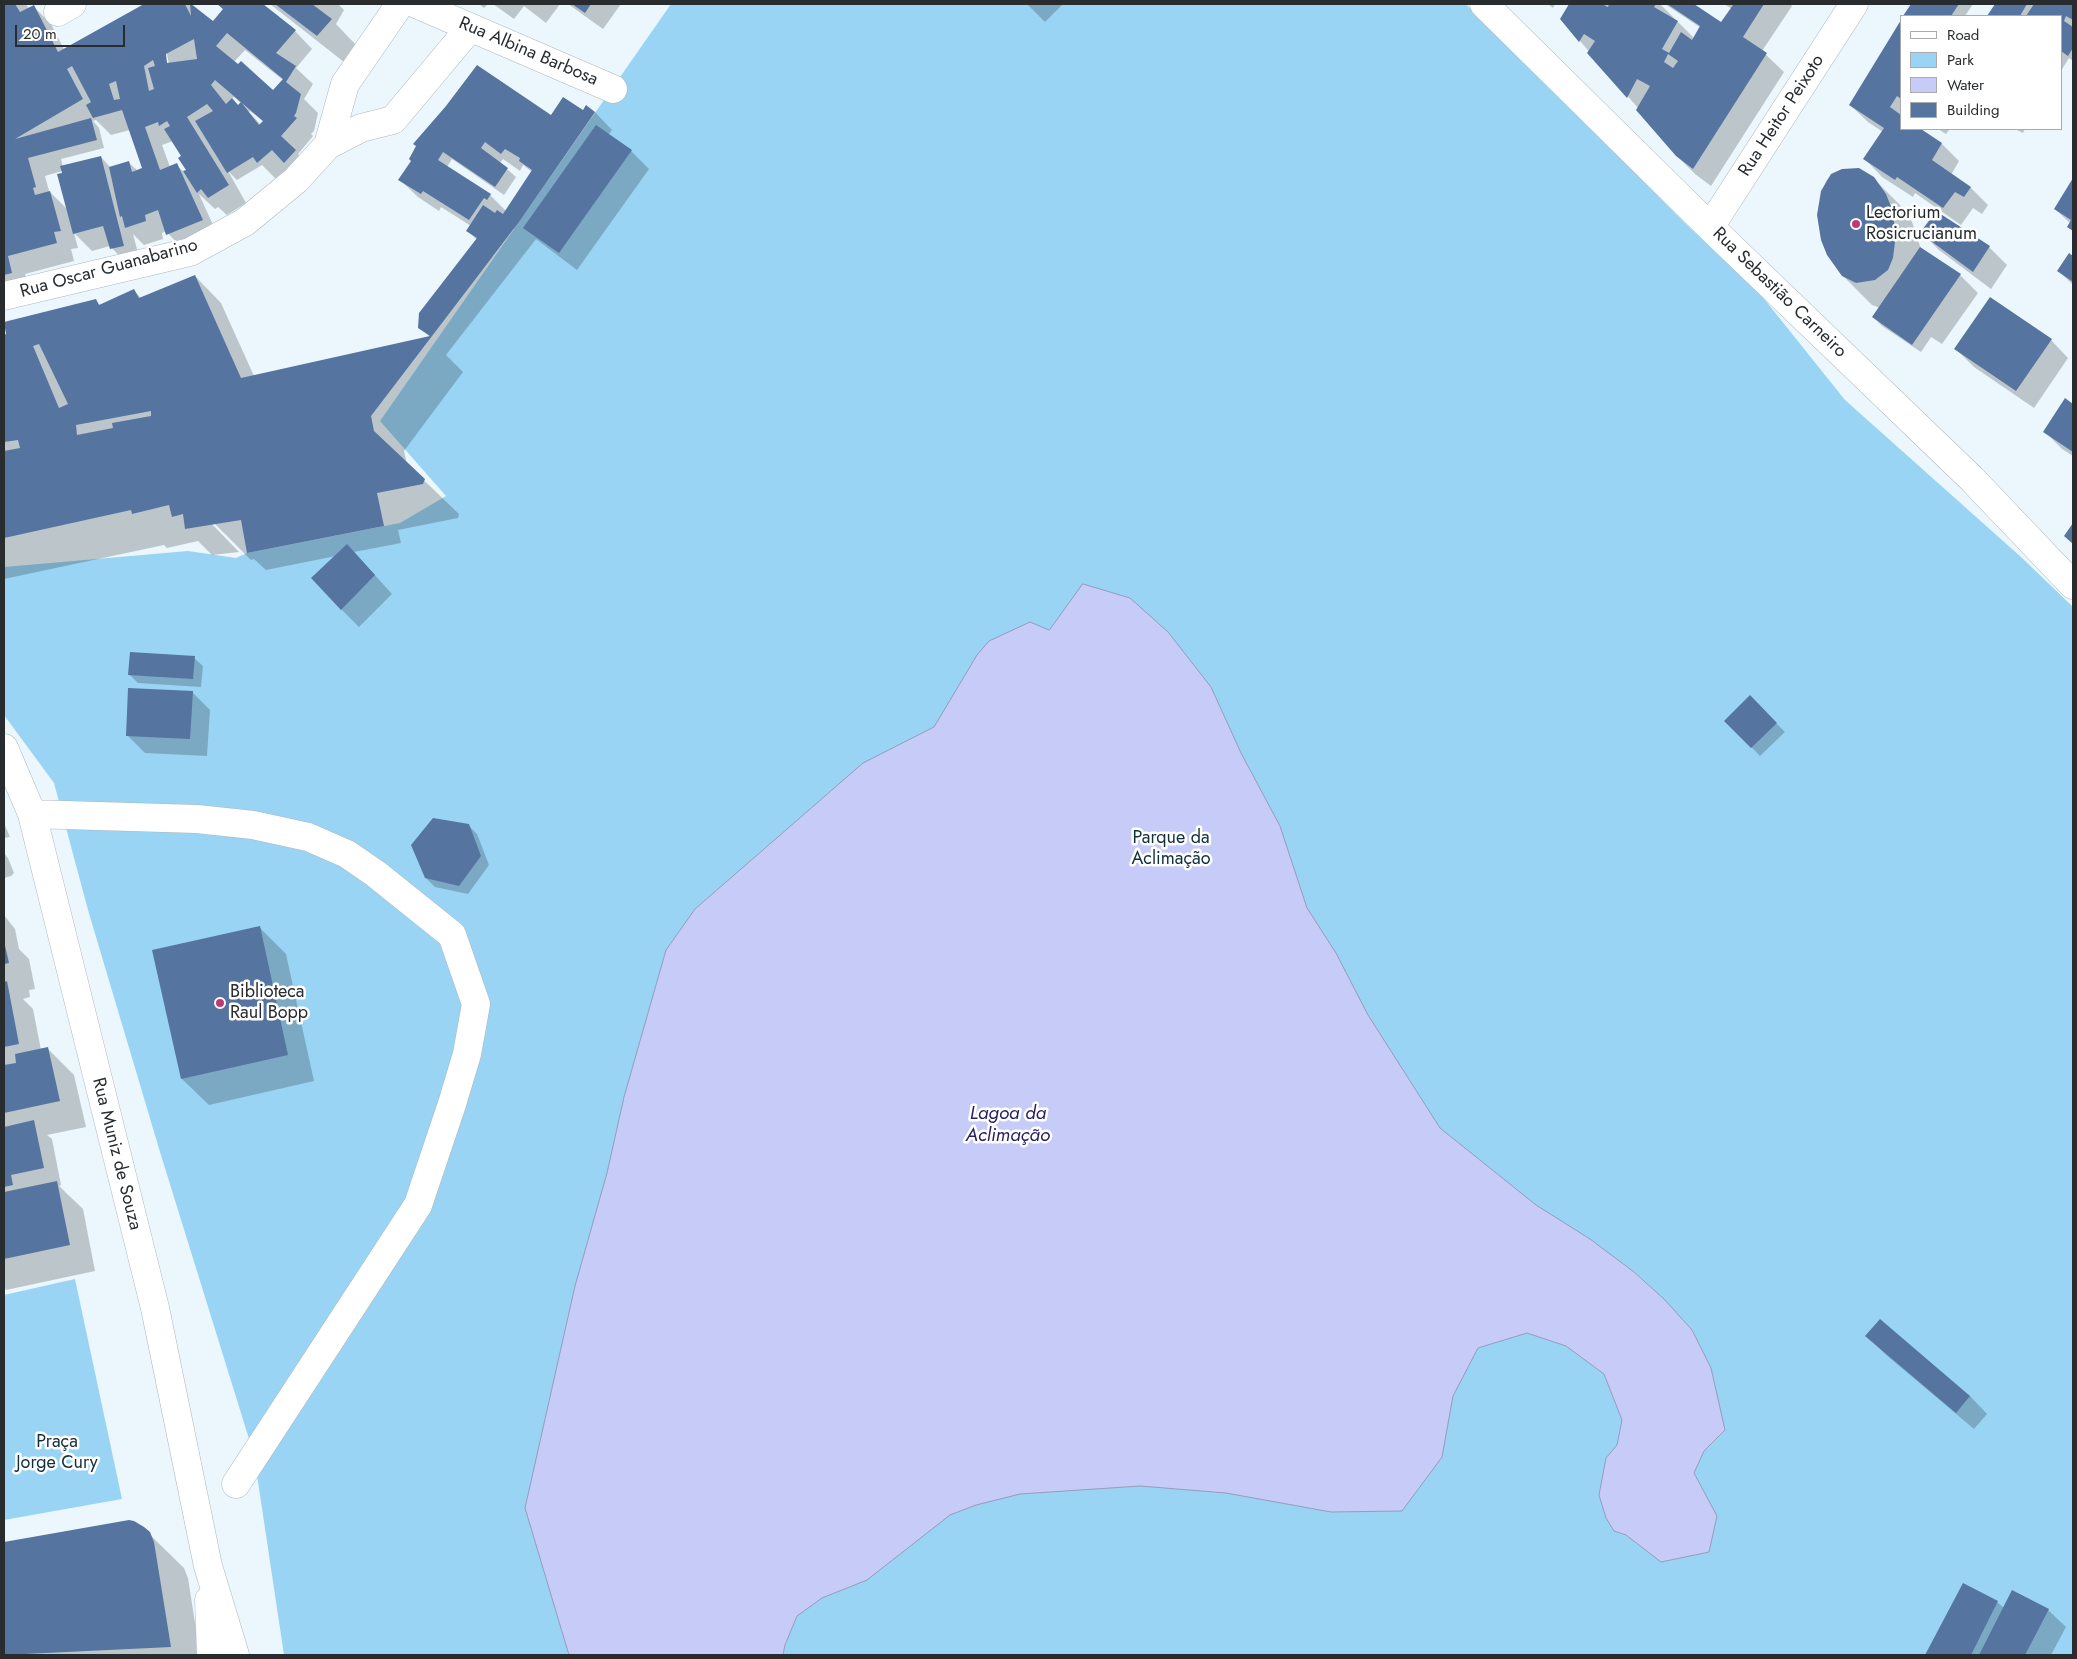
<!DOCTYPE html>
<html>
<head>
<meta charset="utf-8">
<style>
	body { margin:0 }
	#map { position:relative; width:2077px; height:1659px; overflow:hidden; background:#ebf7fd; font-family:Jost,sans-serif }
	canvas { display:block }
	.frame { position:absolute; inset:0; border:5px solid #282c2f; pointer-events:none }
	.legend { position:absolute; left:1900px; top:15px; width:162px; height:115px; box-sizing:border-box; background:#fff; border:1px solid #a9abac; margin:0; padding:6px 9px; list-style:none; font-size:15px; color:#282c2f }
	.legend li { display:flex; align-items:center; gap:10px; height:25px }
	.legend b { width:25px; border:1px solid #a9abac }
	.scale { position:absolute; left:15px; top:25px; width:110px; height:22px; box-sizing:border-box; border:2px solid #282c2f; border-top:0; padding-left:6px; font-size:15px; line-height:18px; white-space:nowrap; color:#282c2f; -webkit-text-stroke:4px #fff; paint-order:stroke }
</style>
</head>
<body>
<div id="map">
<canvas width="2077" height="1659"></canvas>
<div class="frame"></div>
<ul class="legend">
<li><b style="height:6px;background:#fff"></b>Road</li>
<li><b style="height:14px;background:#9ad4f4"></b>Park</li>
<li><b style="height:14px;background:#c7cbf8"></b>Water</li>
<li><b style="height:14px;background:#5574a0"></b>Building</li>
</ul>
<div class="scale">20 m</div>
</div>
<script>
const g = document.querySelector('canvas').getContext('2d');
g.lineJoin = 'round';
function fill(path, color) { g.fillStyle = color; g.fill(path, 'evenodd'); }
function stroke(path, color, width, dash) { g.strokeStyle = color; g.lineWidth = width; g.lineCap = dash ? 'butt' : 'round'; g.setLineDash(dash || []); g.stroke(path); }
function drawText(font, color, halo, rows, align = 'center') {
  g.font = font + ' Jost,sans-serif'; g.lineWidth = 5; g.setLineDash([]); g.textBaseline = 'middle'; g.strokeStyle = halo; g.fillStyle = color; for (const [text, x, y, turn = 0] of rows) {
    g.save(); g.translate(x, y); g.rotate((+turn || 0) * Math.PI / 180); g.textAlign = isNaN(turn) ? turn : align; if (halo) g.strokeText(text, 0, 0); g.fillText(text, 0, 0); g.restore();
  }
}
const green = new Path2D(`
	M671 4H1466L1688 226 1761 295 1845 400 2021 557 2073 607V1655H284L254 1455 160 1152 88 910 54 783 4 715V567L188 551 236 558 247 553 400 523 446 496 380 421Z
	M75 1279 122 1499 4 1520V1295Z`);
const water = new Path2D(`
	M1083 584 1130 598 1168 632 1211 687 1241 753 1280 826 1307 908 1336 953 1368 1015 1440 1128 1536 1205 1590 1239 1634 1272 1664 1299 1692 1330 1711 1368 1725 1430 1704 1451 1694 1473 1717 1516 1709 1552 1661 1562 1626 1535 1614 1531 1606 1518 1599 1495 1606 1458 1617 1445 1622 1420 1604 1374 1566 1346 1527 1333 1478 1348 1453 1396 1442 1457 1402 1511 1331 1512 1226 1493 1140 1486 1020 1494 976 1505 950 1515 867 1580 822 1598 797 1616 785 1645 783 1655H569L525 1508 575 1286 607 1173 624 1097 666 950 695 909 863 763 934 727 977 655 989 641 1030 622 1049 630Z`);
const shadow = new Path2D(`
	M4 4H26L29 9 33 6 51 24 64 49 146 4H192L213 23 224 10 218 4H261L295 31 312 49 296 68 313 84 304 99 318 113 314 131 311 134 313 136 298 154 313 168 276 179 262 165 237 180 228 171 246 203 227 215 218 207 215 209 199 194 219 238 185 252 166 231 162 233 163 239 144 245 133 234 141 264 129 266 110 246 92 251 74 233 78 248 71 249 74 261 25 274 29 290 4 283ZM164 48H166L169 65H167ZM245 50 283 80 273 91 234 62ZM234 97 241 103 238 106 231 99ZM250 111 264 122 261 125 249 112ZM96 120 111 135 130 130 144 169 138 171 128 162 111 168 101 157 63 167 61 159 104 148 99 128 93 121ZM173 141 183 157 188 170 184 172 176 165 170 167 162 145ZM62 171 63 174 68 210 49 191 45 176Z
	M270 4H338L344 10 336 24 357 46 344 62Z
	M479 4H488L484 8Z
	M493 4H560L546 23 524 6 514 19Z
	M568 4H621L603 29Z
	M1027 4H1063L1045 22Z
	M1548 4H1555L1553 8Z
	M1571 4 1576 10 1578 8 1574 4H1660L1695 39 1701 28 1665 4H1692L1722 24 1732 9 1724 4H1790L1792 6 1762 51 1784 72 1711 186 1695 174 1676 155 1638 108 1561 19Z
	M1913 4H1973L1965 16H1905Z
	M1996 4H2073V61L2069 58 2061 71V16H1989Z
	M1901 23V129H1919L1942 144 1959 161 1951 175 1971 188 1988 205 1982 214 1973 208 1961 225 1915 193 1913 197 1882 177 1865 159 1883 132 1868 122 1850 105Z
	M583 112H595L612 130 608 136 631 151 649 169 577 270 536 239 446 355 463 372 404 451 407 464 459 514 458 518 398 530 401 543 354 552 392 594 359 627 341 609 336 556 266 570 254 559 251 560 211 520 210 522 239 552 212 555 198 541 167 548 164 545 4 579V336L8 334 4 323 96 301 101 306 134 291 142 299 195 276 221 303 254 376 430 337 420 327 477 240 468 231 471 226 441 207 439 211 418 197 400 180 412 161 552 117ZM452 159 504 195 516 177 500 163 503 159 520 171 523 165 532 172 506 211 490 195 447 167ZM511 229H514L493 256 492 254Z
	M1938 129H1950L1946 134Z
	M2015 129H2025L2023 133Z
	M1831 175 1873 178 1900 205 1912 222 1921 249 1960 275 1978 293 1942 344 1931 337 1921 352 1882 326 1873 317 1880 308 1872 305 1839 272 1820 199 1826 181Z
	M2073 180V231L2069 227 2071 224 2055 209Z
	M1937 213 1989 247 2007 265 1991 289 1939 250 1922 233Z
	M2070 255 2073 257V285L2059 271Z
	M2051 340 2068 358 2034 408 1974 367 1956 349Z
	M2065 400 2073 405V456L2062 449 2044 431Z
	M194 658 203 666 201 687 138 683 129 674Z
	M192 692 210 710 207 756 145 753 127 735Z
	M1750 697 1785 732 1760 756 1726 721Z
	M4 823 10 837 4 838Z
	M468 825 477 834 489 865 468 894 435 887 426 878Z
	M4 853 8 858 14 873 11 876 4 878Z
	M4 915 15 929 19 949 29 959 35 989 29 990 30 997 23 999 33 1009 41 1050 48 1049 74 1075 86 1127 47 1135 52 1139 61 1185 59 1186 83 1209 95 1271 6 1290 4 1287Z
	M259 927 286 954 314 1081 209 1105 182 1079Z
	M1867 1336 1970 1396 1987 1414 1974 1429 1885 1354Z
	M134 1522 143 1528 184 1568 188 1578 200 1655H4V1543Z
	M1963 1584 1997 1602 2004 1608 2048 1610 2066 1627 2051 1655H1927Z`);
const building = new Path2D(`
	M4 4H15L20 12 34 5 58 52 144 4H185L191 16 190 4H191L213 21 223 9 217 4H263L296 30 276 53 296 66 286 82 301 94 296 113 294 116 297 118 281 136 296 150 284 163 272 150 257 163 253 157 227 173 195 121 213 111 207 104 187 117 229 185 208 198 201 189 197 193 183 171 186 170 178 158 181 156 164 129 170 126 167 121 159 126 158 122 145 127 160 170 177 163 203 220 166 235 158 210 145 215 146 221 125 228 122 216 120 217 109 167 129 161 132 172 142 168 122 110 93 118 86 105 91 102 72 66 67 69 83 99 15 139 91 118 97 140 28 158 36 187 33 188 35 195 50 191 61 231 54 232 57 243 8 256 12 273 4 275ZM227 33 283 79 273 90 241 61 238 64 216 46ZM194 39 197 59 167 63 166 54ZM153 60 155 66 148 68 154 89 149 91 144 66ZM215 80 263 121 259 125 241 102 238 105 232 98 226 104 211 85ZM116 81 120 99 114 100 109 84Z
	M275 4H312L332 19 317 36Z
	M572 4H591L585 13Z
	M1569 4H1602L1608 7 1609 4H1656L1654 7 1678 21 1662 49 1669 53 1681 32 1692 40 1700 26 1667 4H1694L1721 22 1733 5 1731 4H1764L1743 37 1767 53 1693 169 1676 156 1636 110 1650 86 1637 79 1627 98 1587 53 1595 41 1584 34 1579 42 1560 19ZM1668 54 1678 61 1673 68 1664 62Z
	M1911 4H1959L1951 16H1903Z
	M1995 4H2027L2020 16H1987Z
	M2034 4H2073V20L2066 16 2064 21 2073 27V48L2068 56 2061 51V16H2026Z
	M1901 20V99L1897 96 1890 107 1901 115V129H1921L1942 143 1932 160 1971 187 1964 197 1955 192 1943 208 1897 177 1895 180 1863 159 1884 128 1849 105Z
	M477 65 551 115 563 97 583 110 586 105 595 112 519 222 371 416 374 431 425 479 423 484 377 493 384 526 247 553 241 520 185 529 183 514 172 517 169 505 132 514 131 510 4 538V451L20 448 18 440 4 442V335L6 334 4 322 96 299 99 305 134 289 139 298 195 275 241 378 430 336 418 328 419 313 477 238 466 231 483 205 495 213 497 210 503 214 532 170 519 161 520 158 505 149 501 154 485 142 481 148 508 168 495 187 443 152 438 160 491 194 487 200 484 198 469 220 423 191 421 194 398 180 411 161 409 159 416 146 413 144 446 106ZM39 344 68 404 59 408 33 346ZM151 411V416L112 423 113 428 77 435 76 425Z
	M596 125 632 150 559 253 523 228Z
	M101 156 124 246 110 249 103 226 73 234 57 174 62 173 60 166Z
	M1859 168 1874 177 1886 194 1892 209 1896 234 1893 258 1888 270 1875 280 1856 283 1842 276 1827 255 1821 240 1817 215 1821 191 1831 174 1842 169Z
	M2073 178V231L2067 227 2071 220 2054 209Z
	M1936 211 1990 246 1973 272 1920 233Z
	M1920 247 1961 274 1912 345 1872 317Z
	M2069 253 2073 256V282L2057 271Z
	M1990 297 2052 339 2016 391 1954 349Z
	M2065 398 2073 404V452L2043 432Z
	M2073 523V544L2064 536Z
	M347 544 375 575 341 610 311 578Z
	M130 652 195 656 193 679 128 675Z
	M128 688 193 691 190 739 126 736Z
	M1750 695 1777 723 1751 748 1724 721Z
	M433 818 469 824 481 856 459 886 425 878 411 845Z
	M260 926 288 1055 181 1079 152 950Z
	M4 941 9 963 4 964Z
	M7 981 19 1044 4 1047V982Z
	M48 1047 60 1101 4 1113V1065L16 1063 15 1054Z
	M34 1120 44 1168 11 1175 13 1185 4 1187V1127Z
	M57 1181 70 1245 4 1259V1192Z
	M1880 1319 1970 1396 1956 1413 1865 1336Z
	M129 1520 134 1521 144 1527 150 1532 154 1542 171 1647 4 1655V1542Z
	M1963 1583 1998 1601 1971 1655H1925Z
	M2012 1590 2049 1609 2025 1655H1979Z`);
const minor = new Path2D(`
	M416 4 613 89
	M1484 4 1710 227 1972 479 2073 585
	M58 12 72 4
	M328 145 361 128 393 120 470 28
	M1710 227 1854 4
	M4 296 190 252 245 222 296 180 328 145 345 84 400 4
	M4 748 32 814 155 1308 208 1566 235 1655
	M32 814 197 819 253 825 308 837 347 854 376 874 452 935 476 1004 467 1054 452 1104 418 1205 236 1484
	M209 1600 211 1655`);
const markers = [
	[1856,224,5,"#be3879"],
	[220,1003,5,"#be3879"]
];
const streetNames = [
	["Rua Albina Barbosa",528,52,23],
	["Rua Heitor Peixoto",1782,116,-57],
	["Rua Oscar Guanabarino",109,269,-15],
	["Rua Sebastião Carneiro",1779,293,44],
	["Rua Muniz de Souza",116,1154,76]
];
const poiNames = [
	["Lectorium",1866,214],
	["Rosicrucianum",1866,235],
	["Biblioteca",230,993],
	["Raul Bopp",230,1014]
];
const parkNames = [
	["Parque da",1171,839],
	["Aclimação",1171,860],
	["Praça",57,1443],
	["Jorge Cury",57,1464]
];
const waterNames = [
	["Lagoa da",1008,1114],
	["Aclimação",1008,1136]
];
fill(green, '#9ad4f4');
fill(water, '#c7cbf8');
stroke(water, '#979bbc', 1);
fill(shadow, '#0003');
fill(building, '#5574a0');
stroke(minor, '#adb8be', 29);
stroke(minor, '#fff', 28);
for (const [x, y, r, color] of markers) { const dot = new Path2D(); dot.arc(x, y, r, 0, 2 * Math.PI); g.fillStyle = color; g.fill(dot); stroke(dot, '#fff', 2); }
drawText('18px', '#282c2f', '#fff', streetNames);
drawText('18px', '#282c2f', '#fff', poiNames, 'left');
drawText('18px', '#112e3c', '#fff', parkNames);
drawText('italic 19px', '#282261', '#fff', waterNames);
</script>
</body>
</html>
